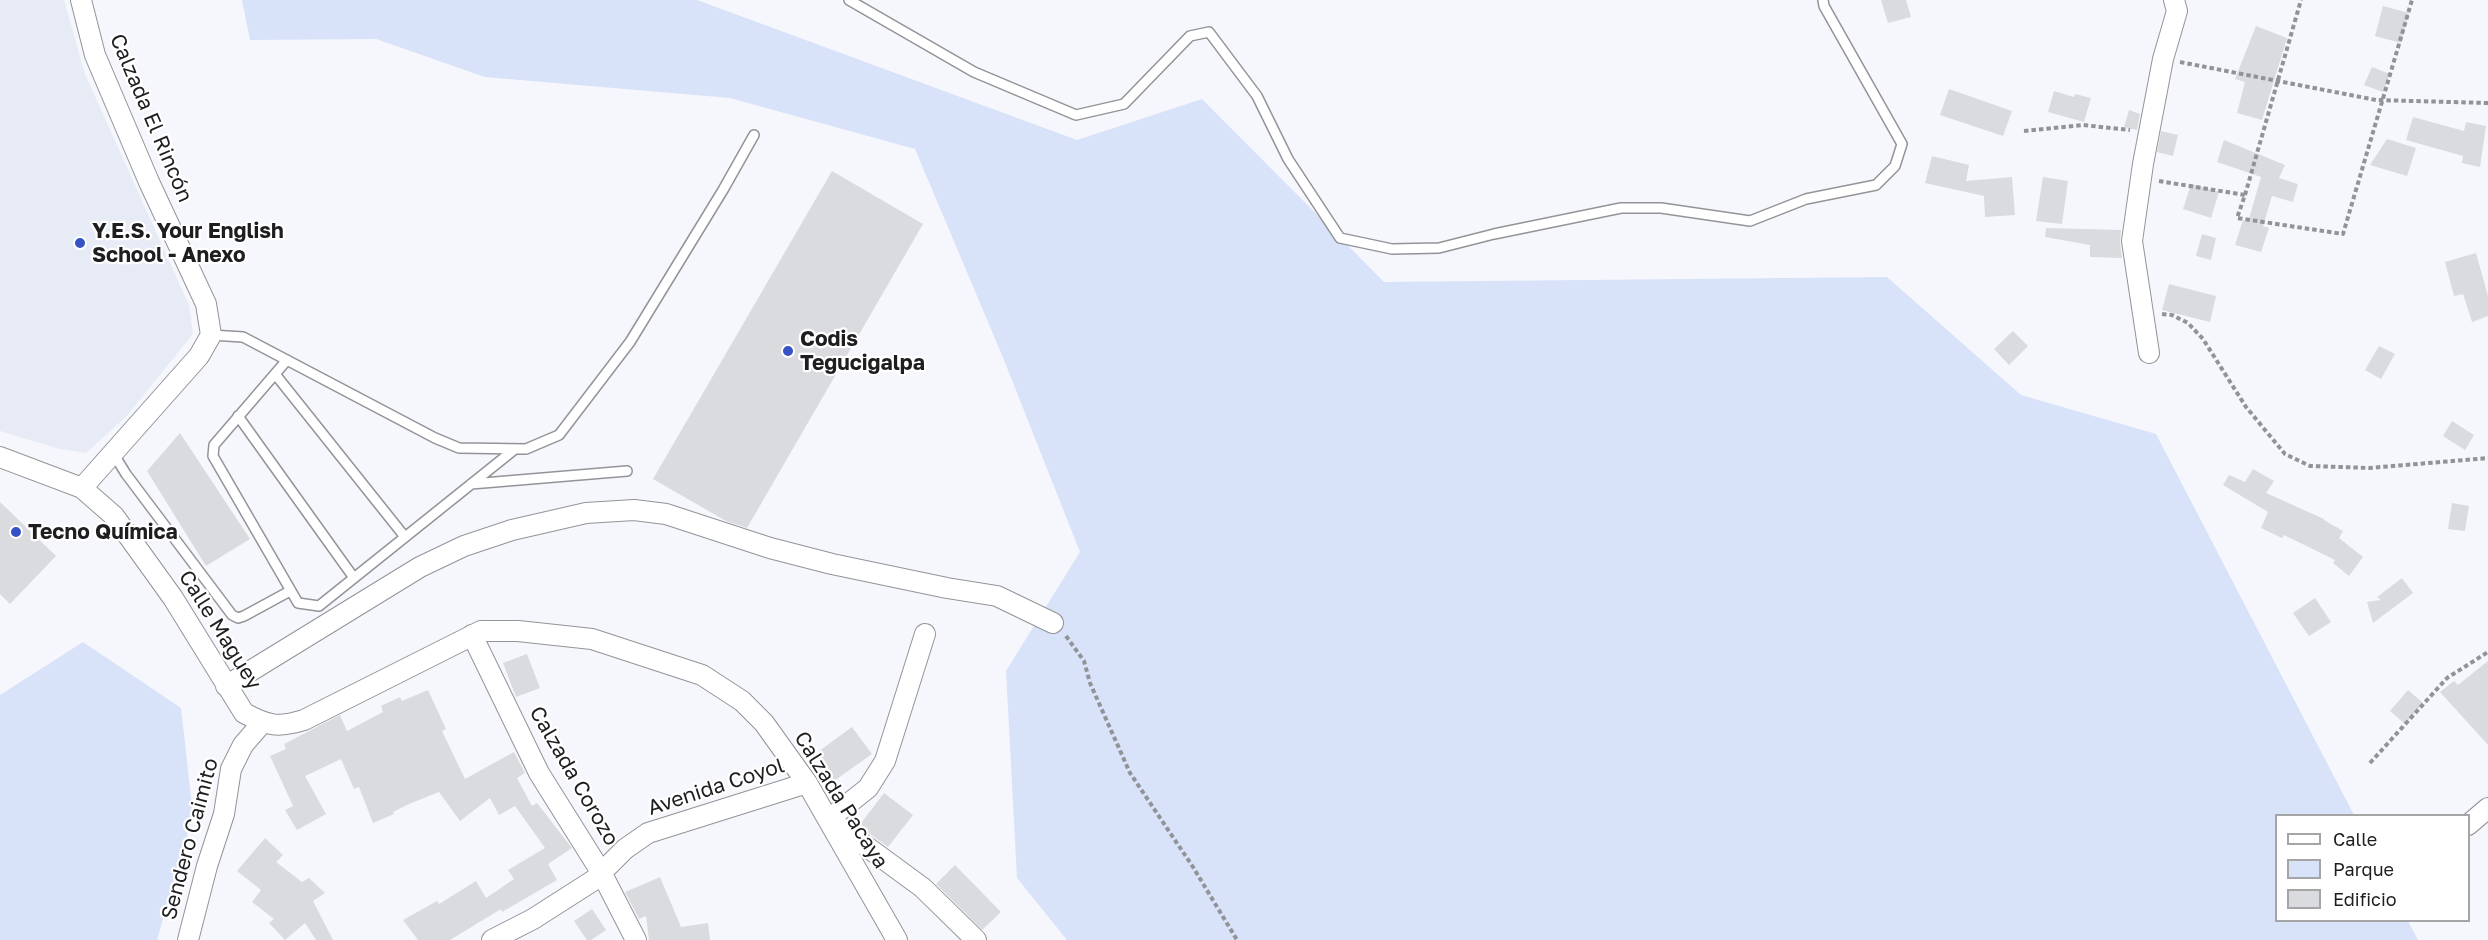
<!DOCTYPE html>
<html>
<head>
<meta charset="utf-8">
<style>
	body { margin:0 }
	#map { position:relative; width:2488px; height:940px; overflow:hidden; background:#f6f7fc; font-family:"Golos Text",sans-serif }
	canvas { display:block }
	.legend { position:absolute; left:2275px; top:814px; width:195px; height:108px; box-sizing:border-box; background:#fff; border:2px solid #a5a5a6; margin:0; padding:8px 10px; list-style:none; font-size:18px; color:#1e1e20 }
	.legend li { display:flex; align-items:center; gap:12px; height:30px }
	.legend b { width:30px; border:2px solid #a5a5a6 }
</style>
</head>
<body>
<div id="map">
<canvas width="2488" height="940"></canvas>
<ul class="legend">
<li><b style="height:8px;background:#fff"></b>Calle</li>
<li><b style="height:16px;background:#d8e2f9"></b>Parque</li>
<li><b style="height:16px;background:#d9dbdf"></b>Edificio</li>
</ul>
</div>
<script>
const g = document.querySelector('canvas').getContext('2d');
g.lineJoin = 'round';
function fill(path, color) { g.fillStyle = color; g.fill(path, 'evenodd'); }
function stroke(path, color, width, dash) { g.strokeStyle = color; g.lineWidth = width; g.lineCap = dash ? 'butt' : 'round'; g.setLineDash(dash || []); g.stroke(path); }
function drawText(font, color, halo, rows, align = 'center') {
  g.font = font + ' "Golos Text",sans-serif'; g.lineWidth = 4.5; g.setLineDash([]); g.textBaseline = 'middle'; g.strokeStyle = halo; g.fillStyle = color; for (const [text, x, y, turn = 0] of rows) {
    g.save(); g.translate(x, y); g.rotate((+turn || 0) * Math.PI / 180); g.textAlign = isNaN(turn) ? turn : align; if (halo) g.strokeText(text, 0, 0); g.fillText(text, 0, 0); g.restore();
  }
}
const built = new Path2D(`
	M0 0H64L85 74 189 305 193 334 126 417 86 453 60 449 0 431Z`);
const green = new Path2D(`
	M242 0H697L1077 140 1202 99 1384 282 1887 277 2021 395 2156 434 2354 815 2276 816V920L2408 921 2418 940H1067L1017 878 1006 671 1080 552 1004 360 915 149 730 98 485 77 376 39 250 40Z
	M83 642 181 708 193 815 157 940H0V695Z`);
const building = new Path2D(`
	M1881 0H1906L1911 17 1888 23Z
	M2383 6 2409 13 2401 43 2375 36Z
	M2256 26 2287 38 2262 120 2237 113 2245 82 2235 79Z
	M2372 67 2390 74 2383 92 2364 85Z
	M1949 89 2012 111 2003 136 1940 115Z
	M2054 91 2074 97 2075 94 2091 98 2084 122 2048 112Z
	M2129 110 2140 114 2137 130 2124 127Z
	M2413 117 2464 131 2466 122 2486 126 2480 167 2462 163 2463 156 2406 140Z
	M2161 131 2178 135 2173 156 2157 152Z
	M2387 139 2416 148 2407 176 2370 165Z
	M2224 140 2285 165 2279 178 2298 184 2293 202 2272 196 2263 226 2269 228 2261 252 2235 245 2243 220 2248 222 2261 177 2217 162Z
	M1932 156 1969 165 1966 181 2012 177 2015 215 1985 217 1984 196 1925 183Z
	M832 171 923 224 747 528 726 521 653 479Z
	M2043 177 2068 181 2062 224 2036 221Z
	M2191 184 2219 192 2211 218 2183 209Z
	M2046 228 2121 230 2120 242 2122 258 2090 257V245L2045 237Z
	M2202 234 2216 238 2211 260 2196 256Z
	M2476 253 2488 296V316L2472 322 2463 294 2454 296 2445 262Z
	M2169 284 2216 296 2210 322 2162 310Z
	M2013 331 2028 346 2009 365 1994 349Z
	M2379 346 2395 354 2381 379 2365 370Z
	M2452 421 2474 435 2465 450 2443 436Z
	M180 433 250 539 206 566 147 471Z
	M2253 469 2274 481 2266 493 2324 519V520L2343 531 2339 538 2363 557 2349 576 2333 563 2335 560 2284 535 2282 538 2261 528 2268 512 2223 485 2229 475 2245 482Z
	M0 502 56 556 10 604 0 594Z
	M2452 503 2469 506 2465 531 2448 529Z
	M2402 578 2413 593 2373 623 2367 602 2381 600 2377 597Z
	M2315 598 2331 622 2309 636 2293 613Z
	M527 654 540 688 516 697 503 663Z
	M2488 661V745L2440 692 2454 681 2458 685Z
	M428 690 446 729 442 731 465 779 514 752 525 773 517 778 532 806 537 803 572 848 548 864 557 880 502 912 501 909 450 940H418L403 920 437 901 439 904 476 881 486 898 514 879 508 870 545 848 515 806 499 815 490 798 460 821 439 792 409 804 393 812 394 814 373 823 359 787 354 789 341 759 305 776 326 814 297 830 285 810 293 806 270 756 286 749 284 744 340 715 347 731 383 712 381 706 400 697 402 701Z
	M2408 690 2423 703 2405 724 2390 711Z
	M852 727 872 754 834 781 815 754Z
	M884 793 913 815 888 847 859 826Z
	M265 838 283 855 276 862 302 882 309 878 325 893 313 901 333 940H316L305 923 285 940 269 923 274 919 252 902 261 890 237 871Z
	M955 865 1001 912 982 930 936 884Z
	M660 877 681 927 708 923 710 940H649L646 916 639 919 625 892Z
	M592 909 606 930 591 940H587L574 921Z`);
const path = new Path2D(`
	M2180 62 2376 100 2488 103
	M2024 131 2083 125 2130 130
	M2159 181 2245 195 2237 218 2343 234 2412 0
	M2245 195 2301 0
	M2162 314 2172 315 2188 323 2203 339 2246 407 2285 454 2310 466 2369 468 2488 458
	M1066 636 1084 661 1090 683 1130 773 1193 867 1237 940
	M2370 763 2447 678 2488 652`);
const lane = new Path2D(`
	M849 0 974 72 1076 115 1124 104 1190 36 1209 32 1257 96 1288 159 1340 238 1392 249 1439 248 1494 234 1621 208H1661L1750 221 1806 199 1876 185 1895 166 1902 144 1824 6 1823 0
	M211 335 243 337 435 438 459 448 526 449 559 435 630 342 723 190 754 135
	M287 360 214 445 213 456 298 603 319 606 515 449
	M275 374 405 537
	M238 416 354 578
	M113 453 126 474 232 615 238 618 244 616 290 591
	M471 484 627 471`);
const street = new Path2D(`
	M81 0 95 55 149 182 206 304 211 335 199 356 82 488
	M2149 353 2132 241 2143 164 2163 59 2177 11 2174 0
	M0 457 82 488 114 516 173 598 244 713C268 726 278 728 304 720L481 631H518L592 639 702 675 742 701 764 723 807 783 897 940
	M925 634 885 761 868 788 829 819 923 888 976 940
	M472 635 539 773 601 872 636 940
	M226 686 420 567 464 546 512 530 586 513 634 510 666 514 770 548 832 564 947 588 997 596 1053 623
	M2468 825 2488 808
	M188 940 207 866 224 814 231 769 243 745 262 723
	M492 940 533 919 594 880 625 849 648 833 807 783`);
const markers = [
	[80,243,6,"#3652c4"],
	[788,351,6,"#3652c4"],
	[16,532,6,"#3652c4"]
];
const streetNames = [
	["Calzada El Rincón",151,118,67],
	["Calle Maguey",220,630,58],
	["Calzada Corozo",574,776,60],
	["Avenida Coyol",716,787,-18],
	["Calzada Pacaya",841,800,58],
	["Sendero Caimito",190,839,-75]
];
const poiNames = [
	["Y.E.S. Your English",92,231],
	["School - Anexo",92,255],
	["Codis",800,339],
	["Tegucigalpa",800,363],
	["Tecno Química",28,532]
];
fill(built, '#e6ebf6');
fill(green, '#d8e2f9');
fill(building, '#d9dbdf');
stroke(lane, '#929498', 12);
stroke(street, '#929498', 22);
stroke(path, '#929396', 4, [4.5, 3]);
stroke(lane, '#fff', 9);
stroke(street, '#fff', 20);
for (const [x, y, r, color] of markers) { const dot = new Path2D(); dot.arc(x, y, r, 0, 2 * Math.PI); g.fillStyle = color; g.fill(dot); stroke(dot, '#fff', 2); }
drawText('21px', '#1e1e20', '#fff', streetNames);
drawText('bold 21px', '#1e1e20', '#fff', poiNames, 'left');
</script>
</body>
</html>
